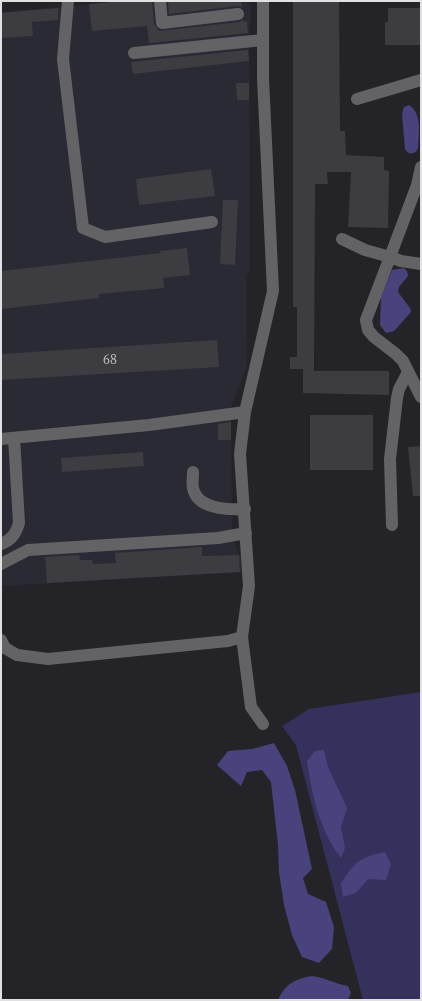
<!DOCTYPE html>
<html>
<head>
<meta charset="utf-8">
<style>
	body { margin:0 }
	#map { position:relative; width:422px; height:1001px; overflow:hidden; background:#242428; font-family:"Source Serif 4",serif }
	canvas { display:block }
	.frame { position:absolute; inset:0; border:2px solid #e1e1e4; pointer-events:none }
</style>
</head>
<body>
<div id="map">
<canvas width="422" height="1001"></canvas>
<div class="frame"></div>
</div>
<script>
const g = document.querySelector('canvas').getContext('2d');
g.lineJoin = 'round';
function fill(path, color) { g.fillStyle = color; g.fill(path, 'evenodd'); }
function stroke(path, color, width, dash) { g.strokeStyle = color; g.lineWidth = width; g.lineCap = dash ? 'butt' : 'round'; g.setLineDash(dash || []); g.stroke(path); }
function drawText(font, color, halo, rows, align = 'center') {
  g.font = font + ' "Source Serif 4",serif'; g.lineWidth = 4.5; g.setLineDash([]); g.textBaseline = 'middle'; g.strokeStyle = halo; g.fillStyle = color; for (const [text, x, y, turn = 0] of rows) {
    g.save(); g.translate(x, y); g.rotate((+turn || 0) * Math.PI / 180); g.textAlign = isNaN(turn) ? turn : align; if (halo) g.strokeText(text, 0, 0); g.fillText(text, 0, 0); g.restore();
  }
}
const built = new Path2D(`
	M133 1H248L251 7 249 42 250 273 246 274 247 364 232 404 231 419 232 534 238 554 241 555V572L1 586V12Z`);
const green = new Path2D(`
	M421 692V1000H363L296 745 282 726 309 709Z`);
const forest = new Path2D(`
	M409 105C422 113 419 133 418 148 416 154 409 156 405 149L402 114 404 107Z
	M404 268 407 271 408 276 399 287 398 292 410 308 411 312 394 331 386 333 380 325 381 297 392 270Z
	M274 743 287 766 295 790 312 869 303 878 308 894 326 902 334 927 332 949 319 963 302 957 292 935 284 905 279 872 278 845 271 782 262 770 247 772 241 786 217 765 228 751 252 749Z
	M324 750 328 767 347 808 341 827 345 848 341 858C320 831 312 795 307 761L315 751Z
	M385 852 391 864 386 880 368 879 356 893 343 897 341 883C355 862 360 857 385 852Z
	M312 976C324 977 335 984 348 986L351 993 348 1000H278C285 984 295 979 312 976Z`);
const building = new Path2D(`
	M122 1H152L154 24 159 31 239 22 243 20 244 22 247 21 248 33 149 43 147 26 92 31 89 4Z
	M168 1H241L242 7 237 6 169 14Z
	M293 1H339L340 131H345L346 155 384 157V170L389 171 388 228 348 227 351 172H327L328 184H315L314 371H389V395L303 393V369H290V357H297V307H293Z
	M58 8V20L32 22 33 36 1 38V13Z
	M388 8H421V45H385V22H388Z
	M248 50 249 61 133 74 131 62Z
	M236 83H249V100H237Z
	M211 169 215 196 139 205 136 179Z
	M223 200H238L235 265 220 264Z
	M187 248 190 275 163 278 164 288 99 294V298L1 309V271L161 253 160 251Z
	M217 340 219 367 1 380V354Z
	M310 415H373V470H310Z
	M231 422V440H218V424Z
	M421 446V496H413L408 447Z
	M143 452 144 466 62 472 61 458Z
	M202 547V556L239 555 240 572 47 583 45 557 79 555 80 560H92L93 564 116 563 115 553Z`);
const minor = new Path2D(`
	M68 1 63 59 83 228 105 237 212 222
	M160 1 162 23 238 14
	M263 1V78L273 291 245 412 240 454 249 586 242 637 251 707 263 724
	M134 53 263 40
	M357 99 421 80
	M421 167 417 185 390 257 401 261 421 264
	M342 239 365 250 390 257 366 320 368 330 374 337 396 354 403 361 421 397
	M1 439 149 425 245 412
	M193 472C193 477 192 483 193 488 197 509 228 510 245 509
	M392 525 390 459 397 398 399 389 408 372
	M1 544C12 540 16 533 19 523L14 438
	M1 564 28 550 218 538 246 533
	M1 640 5 648 17 655 48 659 228 641 242 637`);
const numberNames = [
	["68",110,360]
];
fill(built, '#2a2a34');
fill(green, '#35315d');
fill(forest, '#48437d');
fill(building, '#3c3c41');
stroke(minor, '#636366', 12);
drawText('14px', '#b8b8bb', null, numberNames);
</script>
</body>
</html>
